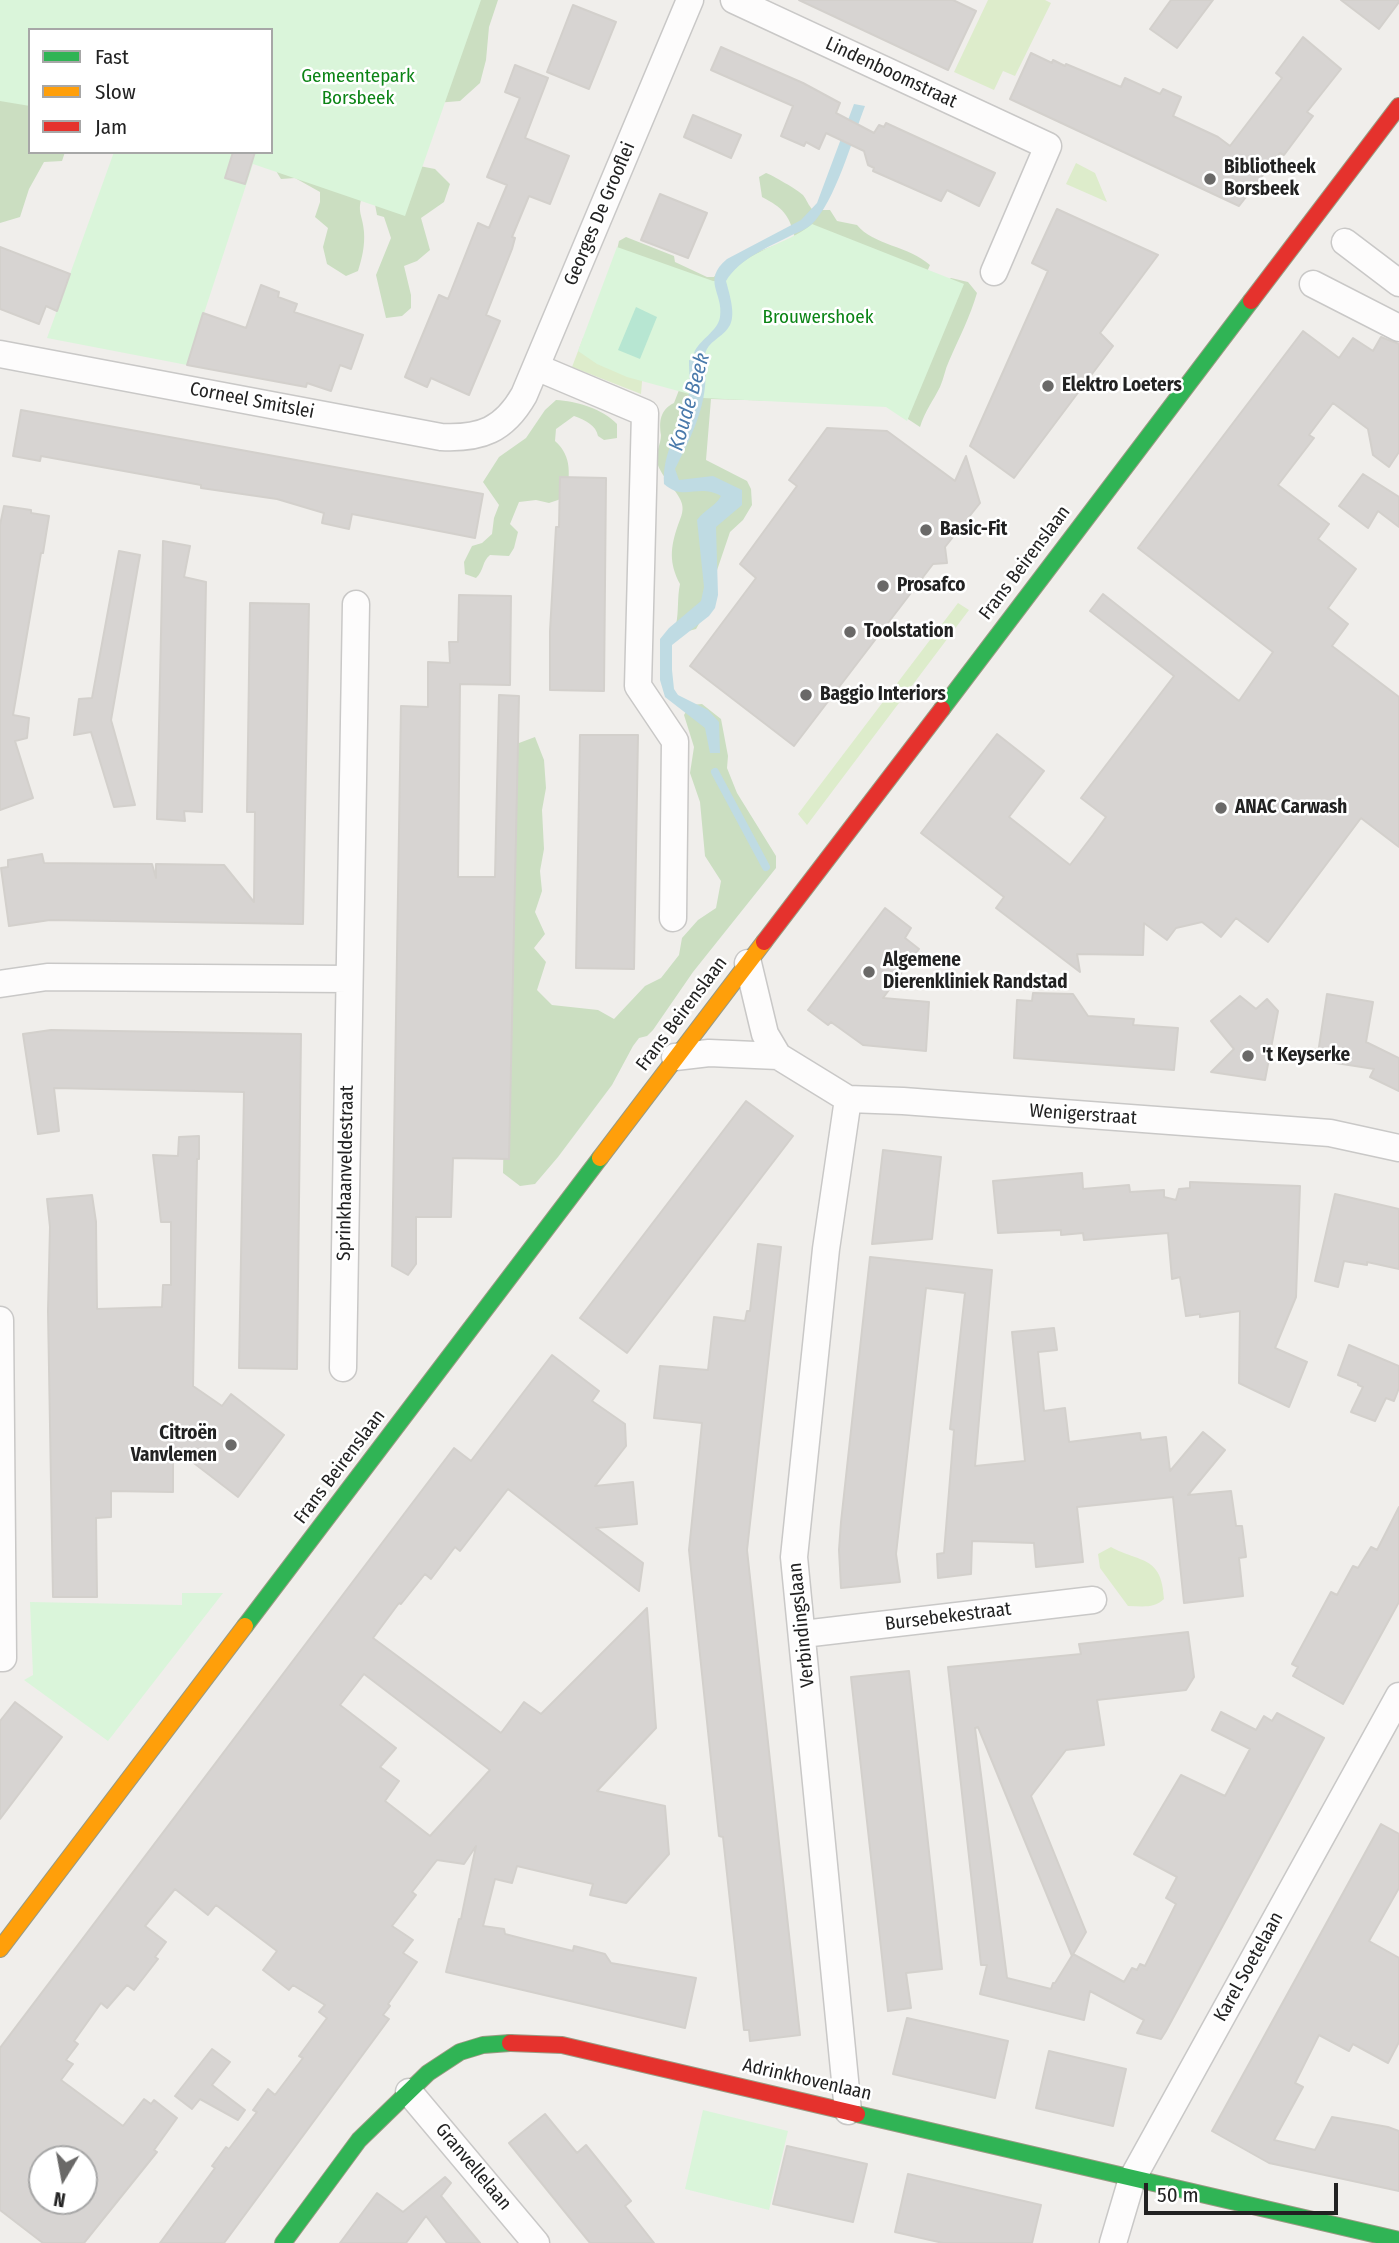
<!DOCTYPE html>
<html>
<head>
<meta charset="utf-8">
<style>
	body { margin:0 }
	#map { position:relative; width:1399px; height:2243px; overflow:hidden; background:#f0eeeb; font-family:"Fira Sans Condensed",sans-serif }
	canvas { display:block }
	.legend { position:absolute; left:28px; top:28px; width:245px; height:126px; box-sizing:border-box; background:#fff; border:2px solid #a7a7a7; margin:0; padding:9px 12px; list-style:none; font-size:21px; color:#222 }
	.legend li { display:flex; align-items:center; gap:14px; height:35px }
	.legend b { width:35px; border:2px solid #a7a7a7 }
	.north { position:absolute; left:28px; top:2145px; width:70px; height:70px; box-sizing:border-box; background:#fff; border:2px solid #a7a7a7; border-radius:50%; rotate:190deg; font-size:19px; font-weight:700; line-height:28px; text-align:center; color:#222 }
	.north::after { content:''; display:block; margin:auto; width:24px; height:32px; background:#6a6968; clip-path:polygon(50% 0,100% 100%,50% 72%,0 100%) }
	.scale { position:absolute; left:1144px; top:2183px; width:194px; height:32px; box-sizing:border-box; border:4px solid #222; border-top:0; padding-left:9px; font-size:21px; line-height:24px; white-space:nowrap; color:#222; -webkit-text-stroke:5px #fff; paint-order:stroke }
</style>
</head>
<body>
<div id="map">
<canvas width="1399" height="2243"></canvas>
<ul class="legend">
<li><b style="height:9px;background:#30b455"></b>Fast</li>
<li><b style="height:9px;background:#ff9f0a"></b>Slow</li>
<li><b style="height:9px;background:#e5322d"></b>Jam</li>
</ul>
<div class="north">N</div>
<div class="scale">50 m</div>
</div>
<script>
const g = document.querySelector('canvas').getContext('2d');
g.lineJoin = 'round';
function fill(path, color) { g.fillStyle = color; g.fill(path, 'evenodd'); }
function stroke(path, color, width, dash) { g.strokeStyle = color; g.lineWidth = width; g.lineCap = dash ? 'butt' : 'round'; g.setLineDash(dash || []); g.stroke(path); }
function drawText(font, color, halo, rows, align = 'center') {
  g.font = font + ' "Fira Sans Condensed",sans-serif'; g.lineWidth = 5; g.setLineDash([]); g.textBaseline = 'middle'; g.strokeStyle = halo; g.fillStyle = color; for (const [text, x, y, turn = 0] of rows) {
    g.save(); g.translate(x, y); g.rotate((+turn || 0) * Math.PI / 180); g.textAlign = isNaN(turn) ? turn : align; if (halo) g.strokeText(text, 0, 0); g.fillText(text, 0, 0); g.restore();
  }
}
const grass = new Path2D(`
	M988 0H1045L1051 3 1015 76 1003 71 994 90 954 72Z
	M1076 163 1095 173 1107 202 1066 184Z
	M583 338 643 370 641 394 572 367Z
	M958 603 969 610 807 825 798 814Z
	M1111 1547C1140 1563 1162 1555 1164 1599 1154 1609 1141 1606 1128 1606L1100 1568 1098 1554Z`);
const forest = new Path2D(`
	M244 0H498L489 27 486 60 480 83 460 101 436 103 383 159 435 169 450 184 444 202 421 218 430 250 417 261 404 266 411 295V308L402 316 386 318 376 275 391 238 384 217 377 215 373 194H363C356 212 363 215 364 232 365 246 362 258 358 271L346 276 327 264 323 247 328 228 315 217 320 202V192L295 178 281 179 270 161 271 30Z
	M0 28 30 30V152H65L62 161 44 162 29 189 20 217 0 223Z
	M766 173C772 175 798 190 803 195 807 200 808 205 813 210H830L837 221 857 225C873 245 909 246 930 265L926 274 936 287 951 278 968 282 977 293C970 317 959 338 949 361 945 369 944 378 940 387 933 401 925 411 920 427L885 404 711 399 706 460 747 481 751 489 752 505 743 520 730 532 713 582 711 603 696 629 685 632 676 625C679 611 677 598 680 584 669 563 670 548 678 525 680 519 684 512 682 504 680 493 661 478 657 462 655 453 661 444 661 435 659 421 660 410 674 403L679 390 615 259 619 241 626 237 674 256 675 262 707 277H714L722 265 795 238C789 214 783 208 762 197L759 177Z
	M556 400C576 401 603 409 617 424V438L604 440 598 436C596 425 585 420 574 416L556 429 555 441C573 457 569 475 567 497L549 503 536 500 519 502 510 524 518 532 514 548 509 556 490 555C482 561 484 571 476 578L465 574 464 562 472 546 482 543 492 534 494 518 499 505 483 482 499 457 526 438 545 410Z
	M702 704 721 719 728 756 727 768 737 793 776 856V868L693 972 653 1030 647 1036 639 1038 633 1046 612 1085 558 1157 535 1184 520 1186 503 1173 511 746 535 737 544 760 546 788 542 810 544 849 540 871 542 891 535 912 545 934 534 948 546 962 537 990 552 1005 598 1010 614 1019 645 986 661 978 679 955 682 938 698 920 716 908 721 881 705 856 700 802 690 773 694 747 684 715 690 705Z`);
const park = new Path2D(`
	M0 0H481L405 216 253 164 187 365 47 338 114 152H271V30H30V106L0 101Z
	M812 224 964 284 907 421 886 407 704 398 627 377 597 364 578 351 617 247 713 281H725C745 249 786 246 812 224Z
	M182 1593H223L108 1741 24 1680 33 1675 30 1602 182 1605Z
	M703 2110 788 2131 769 2210 685 2189Z`);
const pitch = new Path2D(`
	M636 307 657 317 640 359 618 350Z`);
const water = new Path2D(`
	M854 104 865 106C853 137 835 203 811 225 806 229 799 232 792 235 769 247 740 258 726 281 729 293 736 313 730 325 723 338 707 341 705 355L694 353C699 340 718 331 720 317 724 293 701 281 727 259L801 220 817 203Z
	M689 360 705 363C709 403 692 435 675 469L679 480 713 476 742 490V505L716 527 718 595 715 608 709 616 672 645V670L674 689 678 695 708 710 719 722 720 753H710L705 728 665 697 660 680V639L669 628 701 601 704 587 697 520C705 509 715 507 721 496 698 483 684 502 664 484 662 452 680 428 688 399 691 387 689 372 689 360Z`);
const stream = new Path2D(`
	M715 772 766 867`);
const building = new Path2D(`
	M799 0H953L976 11 948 70Z
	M1171 0H1213L1177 48 1150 29Z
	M1341 0H1399V2L1379 29Z
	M573 5 616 22 589 89 547 72Z
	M1303 37 1341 69 1307 112 1313 116 1284 155 1280 153 1239 206 1010 99 1031 53 1052 63 1053 60 1065 66 1066 64 1121 87 1125 78 1160 94 1163 89 1181 97 1173 116 1218 137 1230 146 1282 78 1276 73Z
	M721 47 803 83 840 103 836 113 874 133 879 125 884 127 886 123 995 173 979 206 947 190 941 201 873 171 874 168 868 165 864 151 826 133 819 149 806 142 804 146 781 136 793 106 711 70Z
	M515 65 548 78 525 138 569 156 550 204 529 196 512 237 515 238 512 249 486 315 500 321 469 395 431 378 427 387 405 377 439 295 448 299 478 223 489 228 507 185 487 177 520 98 505 92Z
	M693 115 741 135 731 158 684 137Z
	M233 152H255L245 184 225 178Z
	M660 194 707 213 688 258 641 240Z
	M1057 209 1158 255 1100 333 1113 346 1014 478 970 446 1048 271 1032 263Z
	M0 247 70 274 57 311 46 306 39 324 0 309Z
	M261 285 279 292 278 297 297 304 294 312 363 335 351 369 340 365 331 391 307 383 306 387 187 365 203 313 246 328Z
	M1303 331 1339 358 1353 338 1373 351 1381 337 1399 344V452L1389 467 1373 455 1368 429 1333 403 1309 435 1314 438 1278 485 1329 524 1318 539 1356 569 1328 608 1348 624 1332 646 1399 697V847L1361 818 1268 942 1236 918 1221 937 1202 922 1176 928 1167 940 1144 923 1143 955 1077 954 1080 972 996 908 1004 897 921 833 997 734 1044 771 1009 817 1070 865 1093 835 1106 817 1081 798 1174 676 1090 611 1103 594 1239 701 1273 652 1138 548Z
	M21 410 483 494 475 538 352 514 349 529 322 523 324 513 277 499 201 488V485L41 456 40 461 13 456Z
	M827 428 887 431 955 481 966 456 980 503 945 547 947 563 933 564 794 746 690 666 756 578 740 564 797 486 789 480Z
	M1363 474 1399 497V527L1378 511 1368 528 1339 506Z
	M560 477 606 478 604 691 550 690V631L556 527H559Z
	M4 506 31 510V513L49 516 43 553H41L13 715 29 718 27 738 15 741 33 798 0 810V525Z
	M163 541 190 546 184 577 206 582 202 812 184 811 185 821 157 819Z
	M119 551 140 555 111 720 135 805 114 807 91 732 74 735 79 699 92 698Z
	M459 595 511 596 510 685 460 684 458 877H495L499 695 519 696 509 1159 453 1158 451 1217H416V1264L408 1275 392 1266 401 706 428 707V662L450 663 449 642H458Z
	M250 603 309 604 303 924 50 920 9 926 1 868 8 867V860L42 854 44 863 152 864 156 878V864L224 865 254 902 255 812H247Z
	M580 735H638L634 969 576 968Z
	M885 908 911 928 905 938 919 949 883 998 929 1002 926 1051 863 1045 831 1022 828 1025 808 1010Z
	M1033 993 1073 994 1088 1016 1134 1019 1133 1025 1178 1028 1174 1070 1014 1058 1017 1000 1032 1001Z
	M1327 994 1373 1002 1366 1042 1399 1058V1091L1370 1077 1374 1069 1317 1060Z
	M1240 996 1256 1009 1267 999 1278 1011 1265 1080 1211 1072 1234 1049 1211 1021Z
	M51 1030 301 1034 297 1369 239 1368 244 1092 54 1088 59 1131 38 1134 23 1034Z
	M746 1101 793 1136 627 1353 580 1318Z
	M199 1136V1159H197L193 1386 222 1406 231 1394 284 1435 238 1497 173 1447V1492L111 1491V1517L96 1518 97 1597H53L48 1311 50 1227 47 1199 92 1195 96 1222 97 1309 162 1307 163 1285H171V1222H161L153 1155 178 1156 179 1137Z
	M883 1150 941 1157 932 1239 872 1244Z
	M1082 1173 1083 1189 1129 1185 1130 1192 1164 1190V1197L1176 1200 1179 1189 1190 1188V1182L1300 1186 1296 1297 1275 1348 1307 1362 1289 1407 1239 1383 1240 1311 1200 1317V1314L1186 1316 1180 1277 1172 1279 1168 1233 1084 1240 1083 1233 1061 1235V1230L998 1233 993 1181Z
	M1335 1194 1399 1209V1269L1367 1262V1265L1344 1261 1338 1287 1315 1281Z
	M758 1244 781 1247 747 1550 800 2035 750 2041 749 2030H744L723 1837 719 1836 689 1550 702 1423 654 1418 660 1366 708 1370 714 1317 745 1321 747 1311H750Z
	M870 1257 992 1270 975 1466 1025 1461 1012 1332 1054 1328 1057 1350 1038 1352 1044 1411 1065 1408 1069 1442 1140 1433 1141 1440 1166 1437 1170 1471 1203 1432 1225 1450 1188 1495 1231 1491 1236 1526H1242L1246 1557 1239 1558 1243 1596 1184 1603 1173 1497 1077 1507 1083 1562 1036 1567 1034 1543 972 1541 971 1574 938 1578 937 1554 944 1553 954 1430 950 1429 965 1293 926 1288 896 1554 900 1582 841 1588 839 1550 841 1522Z
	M1349 1345 1399 1366V1388L1394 1401 1386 1398 1375 1421 1351 1412 1363 1387 1358 1385V1383L1338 1375Z
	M552 1355 599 1391 592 1401 625 1424 626 1446 595 1486 633 1482 637 1524 596 1528 643 1563 639 1591 508 1489 460 1551 455 1547 431 1579 425 1574 401 1604 399 1603 373 1638 501 1733 524 1702 541 1714 647 1608 656 1728 597 1791 665 1806 669 1854 626 1903 590 1895 593 1884 517 1866 512 1883 495 1879 483 1926 504 1929 505 1934 528 1940 573 1951 574 1946 605 1954 611 1963 696 1978 685 2028 446 1972 459 1919H461L476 1846 464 1864 437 1860 412 1892 416 1895 392 1926 413 1940 403 1953 417 1962 388 2004 390 2006 383 2015 389 2019 224 2243H160L215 2168 212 2166 226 2147 229 2149 257 2112 253 2110 268 2089 275 2095 303 2058 299 2056 327 2018 319 2012 325 2005 293 1985 289 1990 263 1970 277 1951 216 1905 208 1915 175 1889 145 1926 166 1942 155 1957 158 1959 134 1990 127 1985 107 2008 101 2003 74 2041 78 2044 66 2060 73 2064 61 2080 123 2126 144 2099 151 2104 154 2100 177 2118 154 2150 157 2152 84 2243H43L0 2210V2048L454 1448 471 1461ZM364 1674 490 1770 430 1836 385 1801 399 1781 380 1767 396 1748 340 1705ZM42 2159H84V2201H42Z
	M1399 1507V1602L1343 1704 1293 1676 1298 1667 1292 1664 1331 1592 1337 1595 1353 1566 1358 1568 1371 1547 1377 1550Z
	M1188 1632 1194 1677 1186 1690 1097 1700 1104 1745 1066 1750 1031 1796 1086 1932 1072 1956 978 1727 975 1728 1007 1978 1051 1989 1053 1983H1055L1073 1954 1124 1982 1132 1968 1137 1970 1140 1964 1145 1966 1176 1904 1166 1898 1177 1877 1134 1854 1181 1775 1225 1796 1250 1749 1212 1730 1221 1712 1256 1730 1264 1716 1272 1721 1277 1713 1324 1738 1166 2031 1161 2039 1137 2033 1144 2020 1090 1991 1084 2020 980 1994 987 1965H981L948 1667 1081 1654 1079 1644Z
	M909 1671 942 1969 906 1973 911 2008 888 2011 851 1677Z
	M15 1702 62 1737 0 1819V1721Z
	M1381 1824 1399 1834V1888L1369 1941 1399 1958V2042L1388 2063 1353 2044 1349 2051 1319 2035 1295 2083 1303 2087 1274 2140 1315 2150 1332 2117 1388 2127 1399 2131V2191L1269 2163 1212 2131Z
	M907 2018 1008 2041 995 2098 893 2074Z
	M212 2049 230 2062 212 2085 245 2110 238 2120 200 2099 192 2109 175 2096Z
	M1049 2051 1126 2069 1113 2126 1036 2108Z
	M545 2114 577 2153 586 2145 631 2201 625 2206 654 2243H590L509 2143Z
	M787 2146 867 2164 853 2222 773 2204Z
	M908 2174 1041 2205 1032 2243H943L895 2232Z
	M445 2177 451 2183 441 2196 480 2243H447L426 2216 406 2243H340L377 2193 403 2212Z`);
const street = new Path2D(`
	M734 0 1048 146 994 272
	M1345 242 1399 283
	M1313 284 1399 328
	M0 354 441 437C481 439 504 430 524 395L690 0
	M536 367 645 413 638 686 675 741 673 918
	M748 963 765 1034 778 1056
	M0 984 47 977 349 979
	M675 1057 709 1053 778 1056 848 1099 903 1101 1330 1133 1399 1148
	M0 1320 3 1658H0
	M343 1368 356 604
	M803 1634 1093 1600
	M409 2092 536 2243
	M848 2111 794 1557 826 1249 848 1099
	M1113 2243 1132 2179 1399 1696`);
const fast = new Path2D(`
	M942 709 1251 301
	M245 1626 600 1158
	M857 2114 1399 2240
	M283 2243 359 2140 428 2073 460 2052 483 2045 510 2043`);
const slow = new Path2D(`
	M600 1158 764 942
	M0 1949 245 1626`);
const jam = new Path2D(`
	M1251 301 1399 106
	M764 942 942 709
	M510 2043 562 2045 857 2114`);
const markers = [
	[1210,179,7,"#6a6968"],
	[1048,386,7,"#6a6968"],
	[926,530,7,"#6a6968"],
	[883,586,7,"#6a6968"],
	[850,632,7,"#6a6968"],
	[806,695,7,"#6a6968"],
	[1221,808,7,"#6a6968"],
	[869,972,7,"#6a6968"],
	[1248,1056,7,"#6a6968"],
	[231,1445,7,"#6a6968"]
];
const streetNames = [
	["Lindenboomstraat",891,73,25],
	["Georges De Grooflei",600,214,-67],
	["Corneel Smitslei",252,401,11],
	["Frans Beirenslaan",1025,563,-53],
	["Frans Beirenslaan",682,1014,-53],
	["Wenigerstraat",1083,1115,4],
	["Sprinkhaanveldestraat",346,1173,-89],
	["Frans Beirenslaan",340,1467,-53],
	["Bursebekestraat",948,1617,-7],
	["Verbindingslaan",802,1625,-96],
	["Karel Soetelaan",1249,1967,-61],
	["Adrinkhovenlaan",807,2080,13],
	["Granvellelaan",473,2167,50]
];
const parkNames = [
	["Gemeentepark",358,77],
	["Borsbeek",358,99],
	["Brouwershoek",818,318]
];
const poiNames = [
	["Bibliotheek",1224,168],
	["Borsbeek",1224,190],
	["Elektro Loeters",1062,386],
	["Basic-Fit",940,530],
	["Prosafco",897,586],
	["Toolstation",864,632],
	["Baggio Interiors",820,695],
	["ANAC Carwash",1235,808],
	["Algemene",883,961],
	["Dierenkliniek Randstad",883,983],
	["'t Keyserke",1262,1056],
	["Citroën",217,1434,"right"],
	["Vanvlemen",217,1456,"right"]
];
const waterNames = [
	["Koude Beek",690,402,-74]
];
fill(grass, '#ddeccb');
fill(forest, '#cbdec1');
fill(park, '#daf5da');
fill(pitch, '#b7e6d2');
fill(water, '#bfdbe3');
stroke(stream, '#bfdbe3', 8);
fill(building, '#d7d4d2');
stroke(building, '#d3d0cc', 2);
stroke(street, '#c9c8c7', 29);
stroke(fast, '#999a82', 18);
stroke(slow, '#999a82', 18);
stroke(jam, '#999a82', 18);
stroke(street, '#fdfcfc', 26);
stroke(fast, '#30b455', 16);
stroke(slow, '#ff9f0a', 16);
stroke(jam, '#e5322d', 16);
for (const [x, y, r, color] of markers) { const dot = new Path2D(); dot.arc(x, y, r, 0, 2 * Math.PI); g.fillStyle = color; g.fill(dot); stroke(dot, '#fff', 2.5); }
drawText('19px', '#222', '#fff', streetNames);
drawText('19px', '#0c8416', '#fff', parkNames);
drawText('bold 19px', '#222', '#fff', poiNames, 'left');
drawText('italic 21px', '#4a7aab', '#fff', waterNames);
</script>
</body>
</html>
